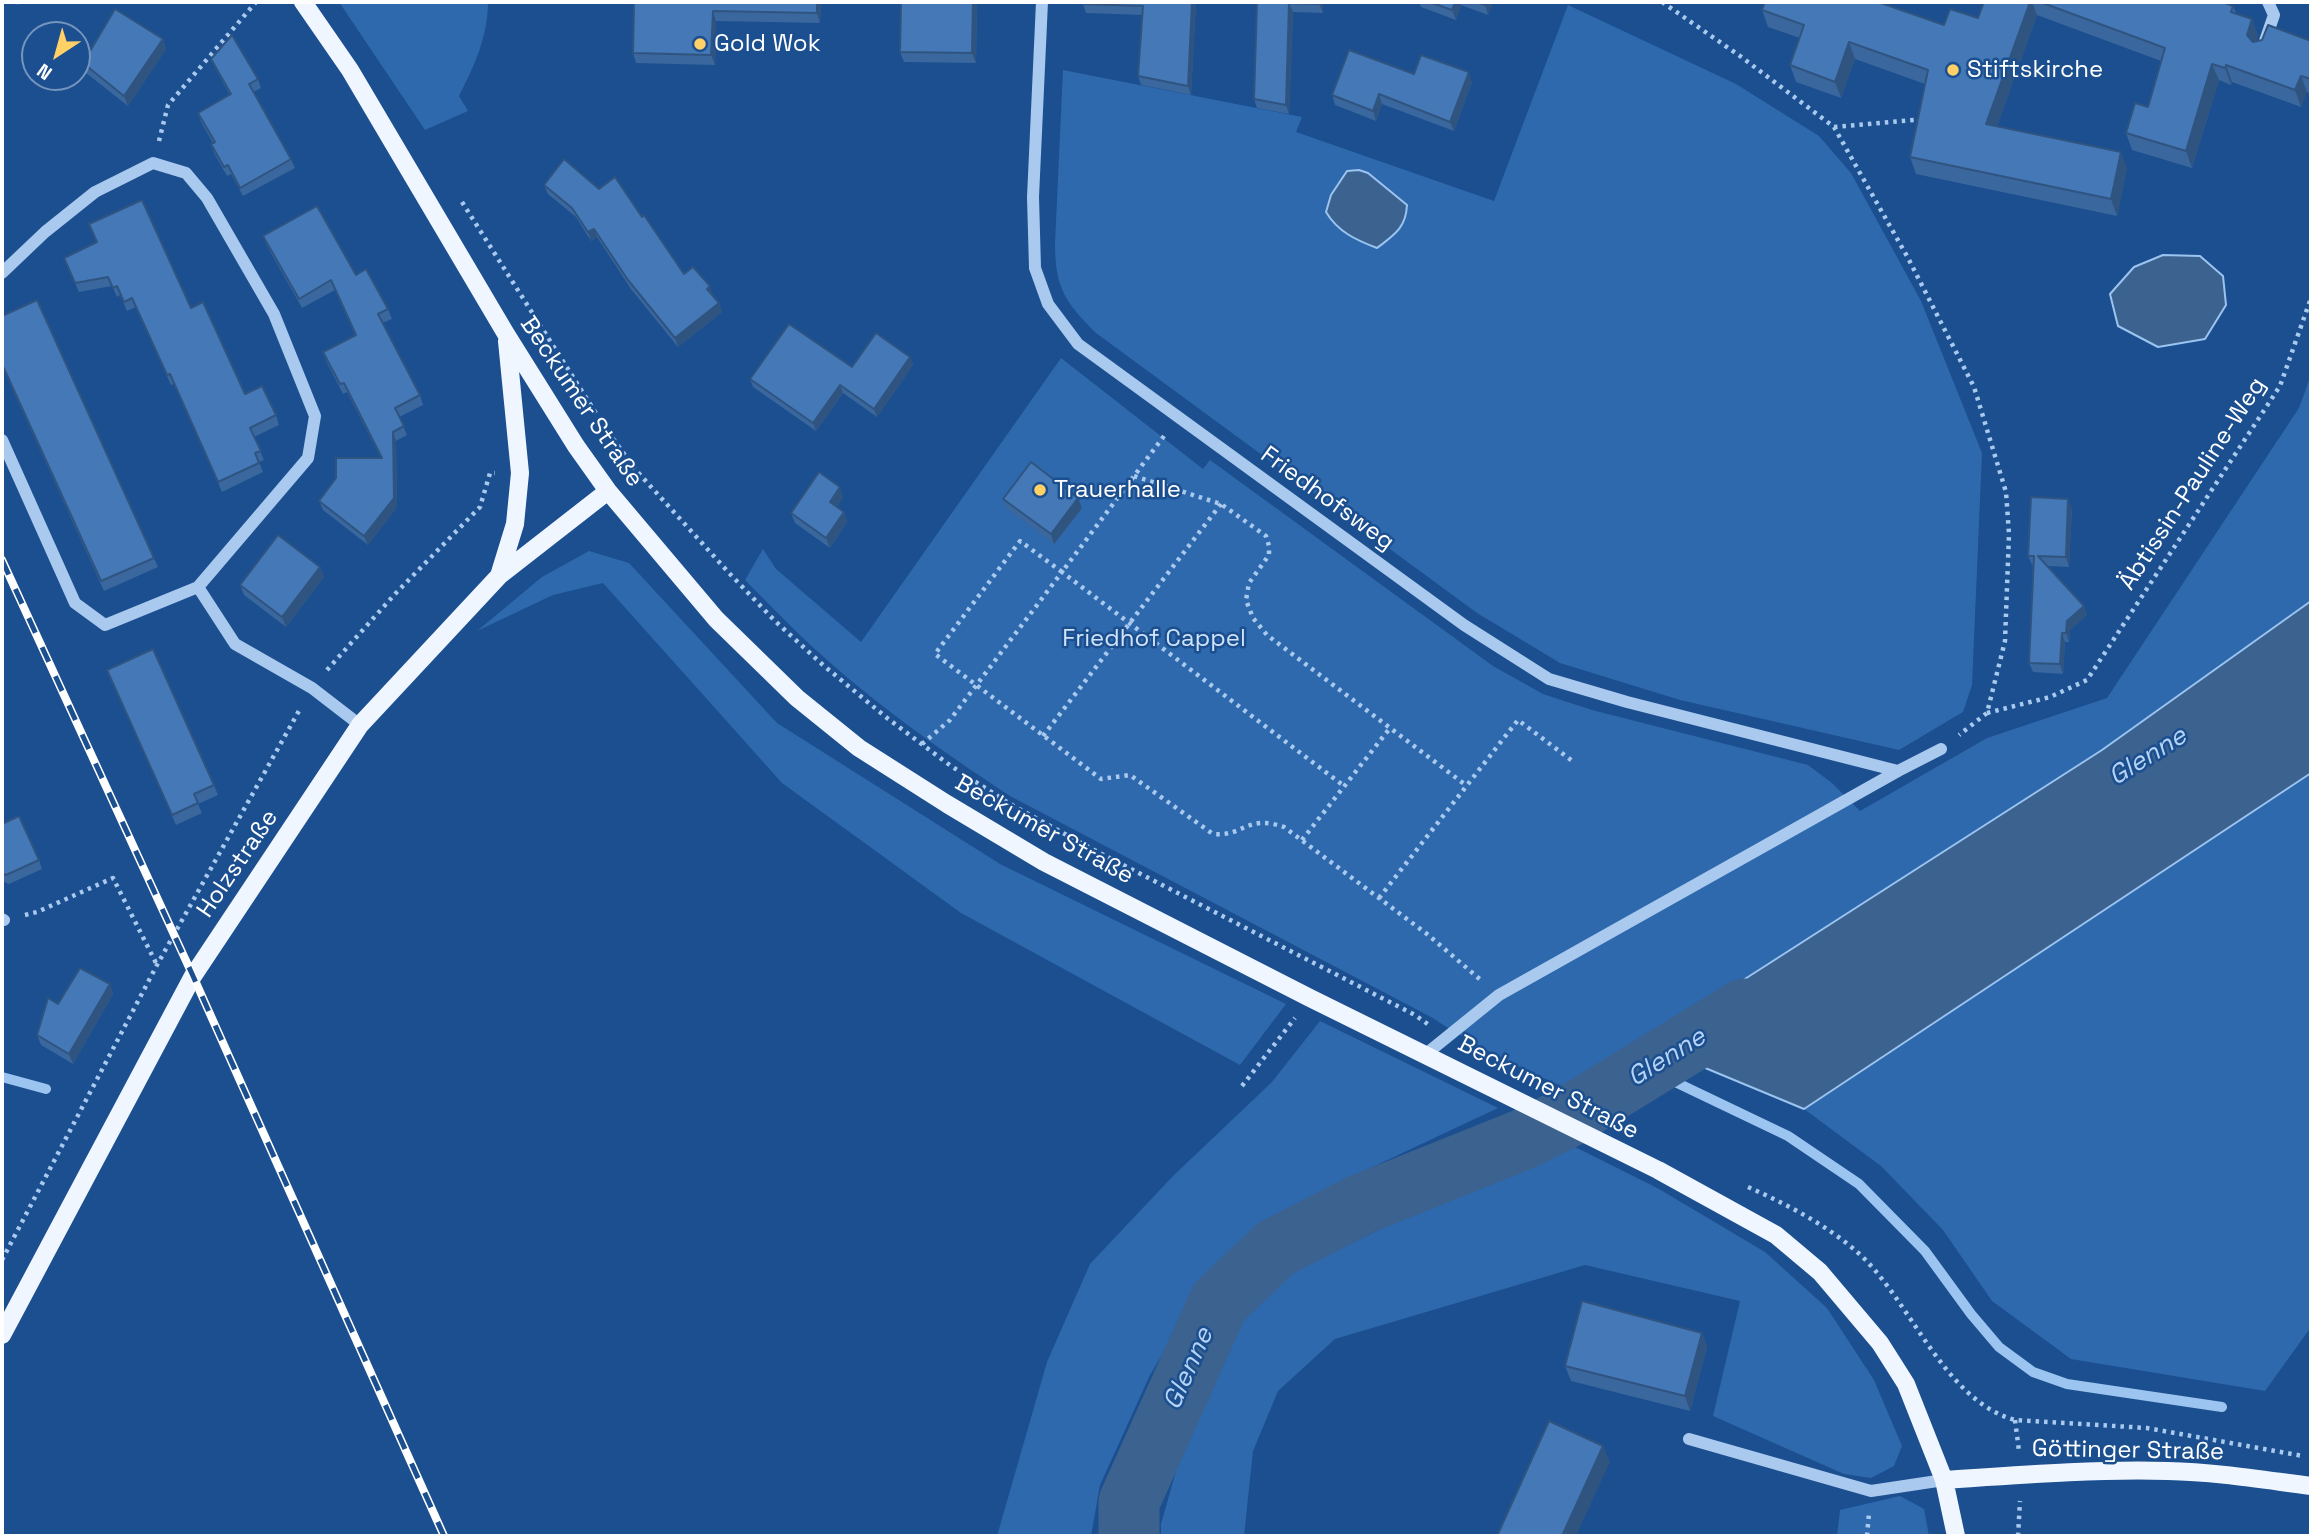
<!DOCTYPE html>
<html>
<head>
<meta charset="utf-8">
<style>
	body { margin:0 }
	#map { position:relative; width:2313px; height:1538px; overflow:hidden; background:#1b4f8f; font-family:"Space Grotesk",sans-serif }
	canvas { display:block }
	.frame { position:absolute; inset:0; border:4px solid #fff; pointer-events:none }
	.north { position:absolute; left:21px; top:21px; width:70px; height:70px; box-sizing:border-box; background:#1b4f8f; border:2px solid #7695bc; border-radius:50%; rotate:216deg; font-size:19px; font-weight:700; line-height:28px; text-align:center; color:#fff }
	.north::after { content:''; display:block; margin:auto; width:24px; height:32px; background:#ffd166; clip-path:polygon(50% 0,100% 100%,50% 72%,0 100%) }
</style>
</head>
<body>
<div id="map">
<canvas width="2313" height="1538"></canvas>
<div class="frame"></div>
<div class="north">N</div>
</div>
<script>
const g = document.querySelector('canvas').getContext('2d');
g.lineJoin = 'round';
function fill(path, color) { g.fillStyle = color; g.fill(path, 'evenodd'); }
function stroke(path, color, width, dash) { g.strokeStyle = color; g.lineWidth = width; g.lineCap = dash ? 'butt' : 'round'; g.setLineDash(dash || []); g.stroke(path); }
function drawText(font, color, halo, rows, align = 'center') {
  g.font = font + ' "Space Grotesk",sans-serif'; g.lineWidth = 5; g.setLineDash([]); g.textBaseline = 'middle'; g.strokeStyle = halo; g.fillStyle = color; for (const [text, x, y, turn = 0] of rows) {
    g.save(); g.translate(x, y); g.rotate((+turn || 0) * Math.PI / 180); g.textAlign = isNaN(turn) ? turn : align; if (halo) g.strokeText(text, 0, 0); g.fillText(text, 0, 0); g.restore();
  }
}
const green = new Path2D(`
	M339 2H488C488 36 474 67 459 96L468 111 425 130Z
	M1568 5 1736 84 1819 136 1851 173 1921 301 1982 453 1972 685 1963 712 1899 750 1680 700 1560 663 1477 613 1096 333C1065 302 1055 288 1055 243L1063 70 1302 117 1296 132 1494 201Z
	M1061 358 1203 469 1210 460 1493 666 1543 694 1592 710 1808 765 1832 783 1860 811 1987 738 2107 698 2299 408 2311 375V601L2102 750 1571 1090C1521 1069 1477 1047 1431 1017L1010 796C937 748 865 697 802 637 782 618 764 599 745 580L763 549 776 569 861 642Z
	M589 551 629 563 777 723 1000 864 1286 1004 1240 1065 961 913 782 783 603 583 553 595 477 631 542 577Z
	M2311 647V1327L2265 1391 2071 1359 1992 1301 1943 1230 1881 1166 1804 1109 2219 834Z
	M1320 1021 1498 1108 1345 1180 1264 1231 1203 1287 1150 1375 1100 1485 1091 1536H997L1047 1362 1090 1264 1173 1176 1272 1082Z
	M1575 1147 1659 1189 1765 1252 1827 1308 1874 1380 1902 1446 1894 1466 1871 1478 1844 1474 1713 1416 1740 1301 1585 1265 1335 1339 1278 1391 1253 1451 1244 1536H1161V1524L1197 1397 1241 1315 1293 1272 1387 1226Z
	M1900 1496 1924 1509 1929 1536H1837L1840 1510Z`);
const water = new Path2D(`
	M1359 170 1368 173 1407 205C1406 228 1394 235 1377 248 1356 240 1338 232 1326 212L1331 195 1347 171Z
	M2163 255 2200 256 2223 276 2226 305 2205 339 2158 347 2118 326 2110 294 2134 267Z
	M2311 601V773L1804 1109 1645 1043 2102 750Z`);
const stream = new Path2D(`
	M1648 1069 1788 1136 1859 1184 1925 1251 1971 1314 1999 1347 2033 1372 2067 1384 2222 1407
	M2 1077 46 1089`);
const river = new Path2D(`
	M1129 1536V1502L1219 1302 1276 1248 1362 1204 1524 1139 1570 1116 1744 1009`);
const path = new Path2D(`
	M1662 2 1740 56 1834 127 1908 258 1974 387 2006 492 2009 534 2005 641 1987 713 1959 735
	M1834 127 1924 119
	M159 141 168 105 256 2
	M462 202 604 426 634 468 730 574 775 621 823 665 887 718 951 766 1010 804 1094 850 1415 1015 1429 1025
	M1164 436 1062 572 1020 541 935 654 1101 779 1130 775 1213 834C1244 837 1246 814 1284 827L1427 934 1482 981
	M1134 476 1221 504 1266 536 1269 546V555L1249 583 1246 600 1253 618 1267 635 1467 786
	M327 670 395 594 480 507 490 473H495
	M1987 713 2050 697 2087 680 2280 386 2311 298
	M1043 736 1221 504
	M922 744 950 720 1062 572 1344 786
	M1302 840 1390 728
	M1379 898 1518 720 1575 763
	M25 915 37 912 113 878 157 965
	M1242 1086 1295 1018
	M1748 1187C1786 1204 1823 1223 1855 1250 1910 1297 1942 1400 2015 1420L2147 1428 2303 1456
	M2 1260 157 965 300 709
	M2015 1420 2019 1451
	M1867 1536 1869 1513
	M2018 1536 2020 1501`);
const minor = new Path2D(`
	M1042 2 1033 197 1035 268 1048 304 1078 344 1464 625 1549 679 1627 702 1898 771
	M2265 41 2274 15 2268 2
	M2 273 45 232 95 192 153 163 186 173 207 198 274 314 315 416 308 458 198 587 105 625 75 603 2 440
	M198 587 235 644 312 688 360 725
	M2 919 4 920
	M1426 1054 1499 995 1898 771 1941 749
	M1689 1439 1871 1491 1944 1480`);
const major = new Path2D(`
	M303 2 350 70 506 334 576 446 608 491 716 619 797 698 859 748 947 804 1044 862 1310 998 1658 1170 1776 1235 1820 1272 1880 1343 1906 1384 1944 1480 1956 1536
	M499 576 515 524 520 473 507 341
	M2 1335 193 976 360 725 499 576 608 491
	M1944 1480C2019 1475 2093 1469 2168 1471 2216 1472 2264 1480 2311 1486`);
const rail = new Path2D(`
	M2 560 193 976 444 1536`);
const wall = new Path2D(`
	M2 2H19V5Z
	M634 2H821L820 23 716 21 715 65 636 63 633 53Z
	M901 2H977L976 63 904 62 900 52Z
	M1196 2 1191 95 1141 85 1138 76 1143 15 1086 13 1083 4Z
	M1257 2H1323V13L1293 12 1289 114 1257 108 1254 99Z
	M1419 2H1493L1488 15 1461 5 1456 20 1421 7Z
	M1984 2H2222L2233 6 2236 13 2252 19 2258 36 2256 42 2311 41V94L2307 92 2301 107 2232 82 2231 85 2219 80 2192 168 2132 150 2126 133 2148 107 2161 61 2037 15 1997 126 2127 168 2117 216 1916 174 1910 157 1925 84 1855 59 1841 98 1796 82 1790 65 1800 38 1768 27 1762 10 1944 25 1978 18Z
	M163 39 166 49 128 106 86 73 83 63Z
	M211 59 258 79 261 88 253 92 291 159 295 168 243 196 231 174 227 176 214 153 211 144 213 143 201 122 198 113 230 95 215 68Z
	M1414 74 1472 82 1454 131 1382 104 1376 121 1335 105 1332 95Z
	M544 185 599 189 642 217 684 274 713 295 719 303 722 312 678 347 631 289 597 237 591 241 576 217 548 194Z
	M89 224 191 308 245 394 276 415 279 425 254 437 264 460 259 462 263 472 222 492 174 384 171 385 136 307 127 311 120 295 117 297 112 286 79 292 64 258 97 243Z
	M263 236 356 275 388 309 392 319 382 323 420 395 423 405 399 417 407 435 396 441 397 507 368 545 323 510 319 501 381 458 347 392 343 394 326 361 323 352 355 335 335 290 302 308 267 246Z
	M2 316 154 558 158 567 104 591 2 366Z
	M910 357 913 365 877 417 843 393 816 431 753 387 750 379 852 367Z
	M843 497 837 507 844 512 847 522 830 548 795 523 791 513Z
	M1003 499 1082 508 1054 544 1007 509Z
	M2072 508 2069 567 2047 566 2087 615 2070 630 2069 642H2065L2063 674 2033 672 2029 663 2033 565H2032L2028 556Z
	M320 567 324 577 286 627 244 595 240 585Z
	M107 670 214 785 218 795 198 804 202 813 176 825Z
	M2 824 39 860 42 869 9 884 2 881Z
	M110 984 113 994 73 1064 41 1045 37 1035 58 1004Z
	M1702 1333 1707 1347 1690 1411 1571 1381 1565 1366Z`);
const shadedWall = new Path2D(`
	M817 2H821L820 23 817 13Z
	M973 2H977L976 63 972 53Z
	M1192 2H1196L1191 95 1188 86Z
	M1319 2H1323V13L1319 4Z
	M1455 2H1460L1461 5 1456 20 1452 10Z
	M1486 2H1493L1488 15 1485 5Z
	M2030 2H2032L2037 15 1992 140 1986 124Z
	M1289 3 1293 12 1289 114 1286 105Z
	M713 11 716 21 715 65 711 55Z
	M2252 19 2258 36 2253 52 2247 35Z
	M163 39 166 49 128 106 124 96Z
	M1849 42 1855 59 1841 98 1835 82Z
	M2212 64 2219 80 2192 168 2186 151Z
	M2226 65 2232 82 2231 85 2225 68Z
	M1469 72 1472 82 1454 131 1450 122Z
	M2301 76 2307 92 2301 107 2295 90Z
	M1379 94 1382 104 1376 121 1373 111Z
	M2121 152 2127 168 2117 216 2111 199Z
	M594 229 597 237 591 241 588 232Z
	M710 286 713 295 710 298 707 289Z
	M719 303 722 312 678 347 675 338Z
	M910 357 913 365 877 417 874 409Z
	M840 385 843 393 816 431 813 423Z
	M393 432 396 441 397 507 368 545 364 536Z
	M840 487 843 497 834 512 830 502Z
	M1078 498 1082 508 1054 544 1051 534Z
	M2068 499 2072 508 2069 567 2066 557Z
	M844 512 847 522 830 548 826 538Z
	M320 567 324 577 286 627 282 617Z
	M2084 606 2087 615 2070 630 2069 642 2066 633 2067 621Z
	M2062 633 2065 642 2063 674 2060 664Z
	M110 984 113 994 73 1064 69 1054Z
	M2 1214 4 1221 2 1226Z
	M1702 1333 1707 1347 1690 1411 1685 1396Z
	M1603 1446 1610 1462 1576 1536H1562Z`);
const building = new Path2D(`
	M634 2H817V13L713 11 711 55 633 53Z
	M901 2H973L972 53 900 52Z
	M1083 2H1192L1188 86 1138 76 1143 6 1083 4Z
	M1257 2H1319V4L1289 3 1286 105 1254 99Z
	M1429 2H1455L1452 10Z
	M1476 2H1486L1485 5Z
	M1765 2H1878L1944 25 1950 9 1978 18 1984 2H2030L1986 124 2121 152 2111 199 1910 157 1928 70 1849 42 1835 82 1790 65 1804 25 1762 10Z
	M2040 2H2222L2233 6 2231 12 2252 19 2247 35 2253 42 2262 40 2268 25 2311 41V79L2301 76 2295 90 2226 65 2225 68 2212 64 2186 151 2126 133 2135 103 2148 107 2165 48Z
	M115 9 163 39 124 96 83 63Z
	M232 35 258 79 249 84 291 159 240 188 228 165 224 167 211 144 215 142 198 113 231 94 211 59Z
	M1349 50 1414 74 1421 55 1469 72 1450 122 1379 94 1373 111 1332 95Z
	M564 159 599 189 615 177 642 217 644 215 684 274 693 267 710 286 707 289 719 303 675 338 628 280 594 229 588 232 572 208 544 185Z
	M142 200 191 308 203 302 245 394 262 386 276 415 250 428 261 451 255 453 259 463 218 482 170 374 167 375 132 298 124 302 117 286 113 288 108 277 75 283 64 258 97 242 89 224Z
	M317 206 356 275 366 269 388 309 378 314 420 395 395 408 404 426 393 432 394 498 364 536 319 501 336 478V458H382L344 383 340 384 323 352 356 335 331 280 299 299 263 236Z
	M37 300 154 558 101 581 2 364V316Z
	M789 324 852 367 876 333 910 357 874 409 840 385 813 423 750 379Z
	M1031 462 1078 498 1051 534 1003 499Z
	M819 472 840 487 830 502 844 512 826 538 791 513Z
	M2031 497 2068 499 2066 557 2038 556 2084 606 2067 621 2066 633H2062L2060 664 2029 663 2034 556H2028Z
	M278 535 320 567 282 617 240 585Z
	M153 649 214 785 194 794 198 803 172 815 107 670Z
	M19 816 39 860 6 875 2 873V824Z
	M80 968 110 984 69 1054 37 1035 48 998 58 1004Z
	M1582 1301 1702 1333 1685 1396 1565 1366Z
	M1549 1421 1603 1446 1562 1536H1497Z`);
const markers = [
	[700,44,7,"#ffd166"],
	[1953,70,7,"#ffd166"],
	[1040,490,7,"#ffd166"]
];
const poiNames = [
	["Gold Wok",714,44],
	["Stiftskirche",1967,70],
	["Trauerhalle",1054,490]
];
const streetNames = [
	["Beckumer Straße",581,402,56],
	["Äbtissin-Pauline-Weg",2193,484,-57],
	["Friedhofsweg",1327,499,36],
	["Beckumer Straße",1044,830,29],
	["Holzstraße",238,864,-56],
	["Beckumer Straße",1548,1088,27],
	["Göttinger Straße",2128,1451,1]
];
const parkNames = [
	["Friedhof Cappel",1154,639]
];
const waterNames = [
	["Glenne",2148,757,-32],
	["Glenne",1667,1058,-32],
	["Glenne",1189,1369,-66]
];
fill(green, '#2e69ad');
fill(water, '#3c6290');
stroke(water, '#9cc4f0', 2);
stroke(stream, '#9cc4f0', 10);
stroke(river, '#3c6290', 61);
stroke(path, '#a9c9ee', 4.5, [3.5, 5]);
stroke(minor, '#a9c9ee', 12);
stroke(major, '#f0f6ff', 18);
stroke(rail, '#fff', 8);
stroke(rail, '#1b4f8f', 5, [16]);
fill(wall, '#3a679d');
fill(shadedWall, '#305480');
fill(building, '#4478b7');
stroke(building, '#305480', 2);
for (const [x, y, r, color] of markers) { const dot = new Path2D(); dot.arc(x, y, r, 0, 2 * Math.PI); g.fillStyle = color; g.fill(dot); stroke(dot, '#1b4f8f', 2.5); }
drawText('24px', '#fff', '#1b4f8f', poiNames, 'left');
drawText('24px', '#fff', '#1b4f8f', streetNames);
drawText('24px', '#cfe3fa', '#1b4f8f', parkNames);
drawText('italic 26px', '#b5d3f5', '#1b4f8f', waterNames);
</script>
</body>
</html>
